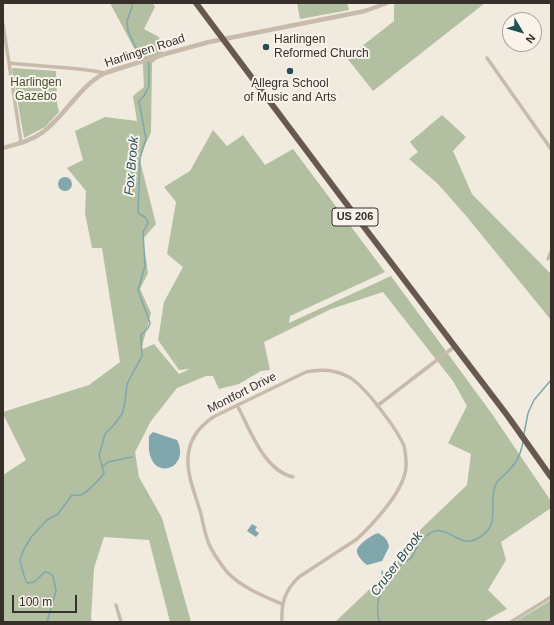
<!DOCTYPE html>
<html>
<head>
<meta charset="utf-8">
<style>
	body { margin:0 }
	#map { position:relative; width:554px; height:625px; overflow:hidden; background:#f1eadf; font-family:Helvetica,sans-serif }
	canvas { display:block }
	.frame { position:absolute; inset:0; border:4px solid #372f2a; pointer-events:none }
	.north { position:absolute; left:502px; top:12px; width:40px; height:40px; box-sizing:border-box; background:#f9f3eb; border:1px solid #aba59e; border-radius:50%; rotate:128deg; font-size:11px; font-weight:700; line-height:16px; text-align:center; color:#372f2a }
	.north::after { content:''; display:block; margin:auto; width:14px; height:18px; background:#234e55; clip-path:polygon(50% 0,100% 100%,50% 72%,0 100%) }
	.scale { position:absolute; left:12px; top:595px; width:65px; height:18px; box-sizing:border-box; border:2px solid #372f2a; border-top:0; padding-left:5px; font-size:12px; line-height:14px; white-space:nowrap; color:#372f2a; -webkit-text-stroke:3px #f9f3eb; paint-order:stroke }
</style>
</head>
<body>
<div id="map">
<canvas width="554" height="625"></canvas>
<div class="frame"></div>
<div class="north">N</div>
<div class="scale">100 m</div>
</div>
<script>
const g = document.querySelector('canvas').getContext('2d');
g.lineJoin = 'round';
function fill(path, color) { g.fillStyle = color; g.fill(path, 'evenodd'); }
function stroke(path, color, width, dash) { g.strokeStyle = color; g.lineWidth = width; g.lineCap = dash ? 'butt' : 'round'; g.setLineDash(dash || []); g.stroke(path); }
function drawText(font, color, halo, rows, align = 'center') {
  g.font = font + ' Helvetica,sans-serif'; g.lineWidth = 4; g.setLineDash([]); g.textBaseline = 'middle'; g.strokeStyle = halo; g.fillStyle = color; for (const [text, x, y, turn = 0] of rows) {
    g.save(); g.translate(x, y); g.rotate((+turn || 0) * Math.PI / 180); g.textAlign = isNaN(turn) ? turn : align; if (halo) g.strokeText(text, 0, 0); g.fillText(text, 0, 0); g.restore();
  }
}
const green = new Path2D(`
	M110 3H153L155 7 144 29 159 37 163 54 152 63 151 133 139 157 156 224 143 239 148 273 140 289 151 313 141 350 154 344 179 374 190 369 179 370 158 340 164 302 183 267 167 254 176 202 164 187 190 171 213 130 227 146 243 135 265 165 293 149 385 272 290 316 289 323 391 276 492 414 551 501V508L501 542 506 560 488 590 507 609 483 622H335L393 567 420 530 467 485 471 454 448 443 467 406 453 381 383 292 331 309 264 342 270 370 261 371 239 384 219 389 213 376H206L177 388 151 421 135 452 139 477 162 518 191 622H170L149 540 104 537 94 568 91 618 92 622H3V475L26 460 3 414V412L89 385 120 362 102 248H92L85 213 86 191 67 168 83 160 75 131 105 117 137 121 133 96 144 87 143 65Z
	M297 3H347L349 10 300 19Z
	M397 3H485L373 91 347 58 394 21V5Z
	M13 68 56 71 57 103 59 112 45 127 24 138 12 69Z
	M442 115 466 137 453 151 472 194 551 274V320L467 217 438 184 409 159 418 152 410 142Z
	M551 600V622H515Z`);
const water = new Path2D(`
	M58 184a7 7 0 1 1 14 0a7 7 0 1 1-14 0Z
	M153 432 177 440C190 466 159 479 151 458 148 451 149 443 149 436Z
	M252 524 257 527 255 530 259 533 256 537 247 531Z
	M378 533C385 537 388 540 389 547L382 561 367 565C363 562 358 557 357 552 356 545 372 535 378 533Z`);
const stream = new Path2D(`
	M524 434 528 413 534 400 551 380
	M102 467 108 462 132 457
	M382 571 383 578 387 584
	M47 622 56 591 53 576 49 573 45 572 34 582 27 583 24 576 20 560 24 549 32 536 47 520 58 514 72 495C75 495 78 496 81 495 87 493 101 478 104 473L99 455 105 434 113 426 122 414 125 402 127 384 142 356 141 335 148 328 150 323 138 290 145 266 143 232 148 223 146 218 138 213 140 158 146 139 139 101 144 96 149 86V65L145 55 136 48 128 31 127 21 132 7V3
	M379 622C378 613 376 607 379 598 383 588 395 571 403 563 406 561 409 560 411 558 414 555 415 551 417 547 420 541 428 533 435 531 452 528 460 550 480 537 502 524 487 502 496 484 497 481 501 478 504 475 515 465 520 458 523 442`);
const minor = new Path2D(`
	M3 24 21 142
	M487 58 551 149
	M9 63C41 67 74 66 105 73
	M548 259 551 252
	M237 405C250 429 264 471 293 477
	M377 406 454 347
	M116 605 121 622
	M282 622C281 603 285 590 299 577L357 539C373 524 400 495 405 473 407 466 406 454 404 446 397 429 363 383 347 376 333 369 320 369 306 372L215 416C204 423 194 433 190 446 183 468 195 493 201 514 203 524 205 534 209 544 213 554 220 563 227 572 241 587 263 596 282 604
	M511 622 551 597`);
const tertiary = new Path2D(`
	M3 148C17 144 31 141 43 132 66 115 79 86 105 73L165 54 209 42 365 11 387 3`);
const trunk = new Path2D(`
	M196 3 339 194 507 415 551 477`);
const markers = [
	[266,47,4,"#234e55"],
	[290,71,4,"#234e55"]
];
const shields = [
	[355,217,46]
];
const shieldNames = [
	["US 206",355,217]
];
const poiNames = [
	["Harlingen",274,40],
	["Reformed Church",274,54],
	["Allegra School",290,84,"center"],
	["of Music and Arts",290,98,"center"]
];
const streetNames = [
	["Harlingen Road",145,51,-18],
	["Montfort Drive",242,393,-27]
];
const parkNames = [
	["Harlingen",36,83],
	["Gazebo",36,97]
];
const waterNames = [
	["Fox Brook",132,166,-85],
	["Cruser Brook",397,564,-53]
];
fill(green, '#b2bfa0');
fill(water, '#80a7ac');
stroke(stream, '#80a7ac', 1.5);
stroke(minor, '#c8bbac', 3.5);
stroke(tertiary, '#c8bbac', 4.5);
stroke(trunk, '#67594f', 6);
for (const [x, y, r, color] of markers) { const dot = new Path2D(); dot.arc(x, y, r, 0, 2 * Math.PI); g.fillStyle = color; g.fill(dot); stroke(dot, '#f9f3eb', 1.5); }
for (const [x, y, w] of shields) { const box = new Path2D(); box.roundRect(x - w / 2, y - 9, w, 18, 3); g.fillStyle = '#f9f3eb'; g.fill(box); stroke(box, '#372f2a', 1); }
drawText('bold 11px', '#372f2a', null, shieldNames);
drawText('12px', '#372f2a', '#f9f3eb', poiNames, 'left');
drawText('12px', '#372f2a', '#f9f3eb', streetNames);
drawText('12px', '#445330', '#f9f3eb', parkNames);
drawText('italic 13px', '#234e55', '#f9f3eb', waterNames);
</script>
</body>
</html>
